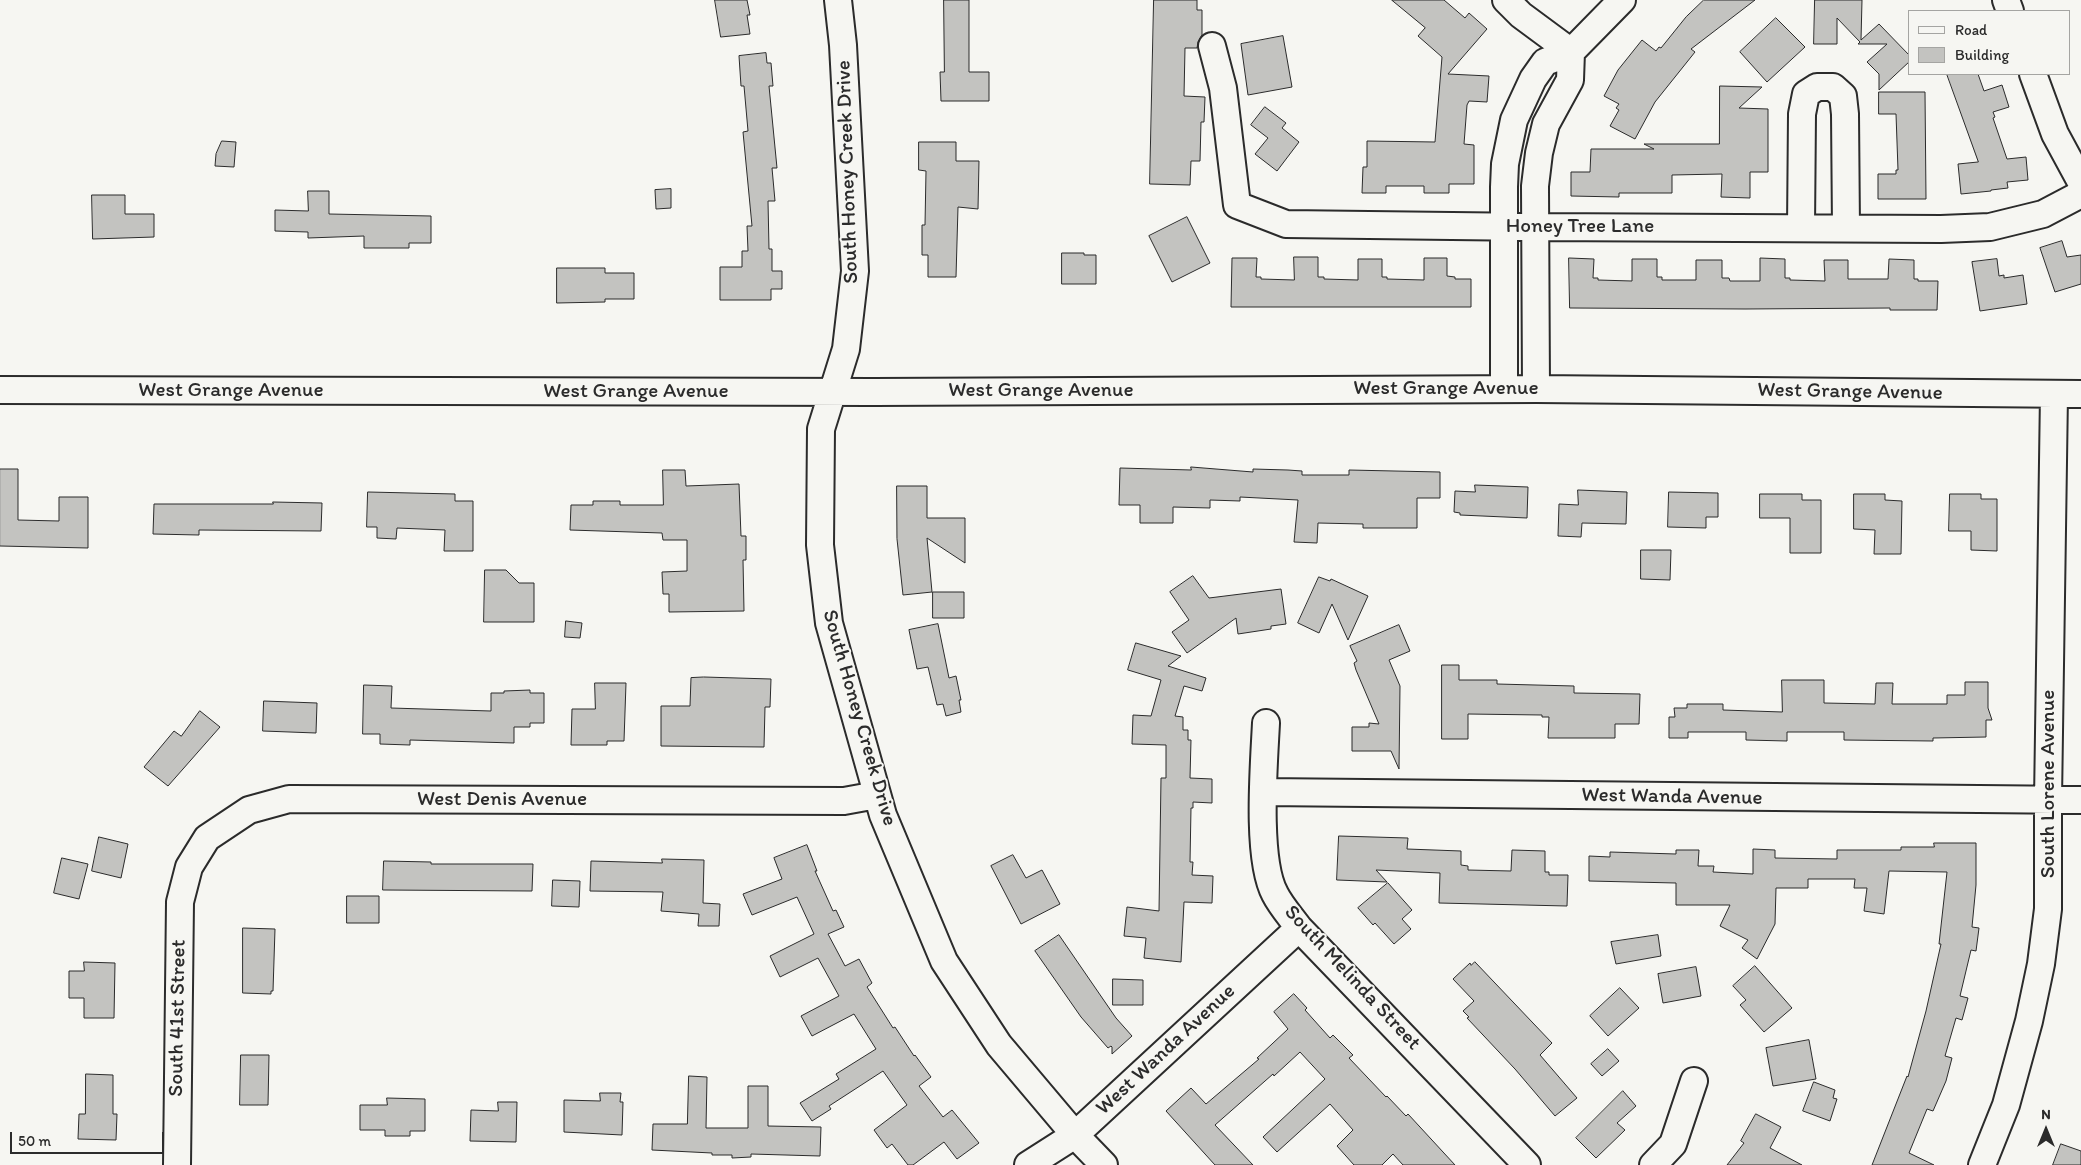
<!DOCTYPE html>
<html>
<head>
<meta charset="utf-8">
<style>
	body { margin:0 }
	#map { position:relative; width:2081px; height:1165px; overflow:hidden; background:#f6f6f2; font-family:Itim,sans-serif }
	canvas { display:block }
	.legend { position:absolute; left:1908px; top:10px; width:162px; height:65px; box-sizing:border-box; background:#f6f6f2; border:1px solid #a5a5a2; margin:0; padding:6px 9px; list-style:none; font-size:15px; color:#2b2b2b }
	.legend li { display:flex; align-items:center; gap:10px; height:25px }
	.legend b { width:25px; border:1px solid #a5a5a2 }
	.north { position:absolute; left:2021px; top:1105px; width:50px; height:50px; -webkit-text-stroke:4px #f6f6f2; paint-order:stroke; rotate:0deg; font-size:14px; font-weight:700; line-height:20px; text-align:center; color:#2b2b2b }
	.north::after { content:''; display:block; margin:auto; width:18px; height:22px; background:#2b2b2b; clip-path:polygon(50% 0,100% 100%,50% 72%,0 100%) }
	.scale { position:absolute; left:10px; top:1132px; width:154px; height:22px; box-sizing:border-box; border:2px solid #2b2b2b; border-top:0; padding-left:6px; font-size:15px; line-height:18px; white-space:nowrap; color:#2b2b2b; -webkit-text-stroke:4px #f6f6f2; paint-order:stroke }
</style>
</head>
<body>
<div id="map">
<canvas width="2081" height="1165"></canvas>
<ul class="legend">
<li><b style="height:6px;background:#f6f6f2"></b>Road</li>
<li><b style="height:14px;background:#c3c3c0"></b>Building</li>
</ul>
<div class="north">N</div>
<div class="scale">50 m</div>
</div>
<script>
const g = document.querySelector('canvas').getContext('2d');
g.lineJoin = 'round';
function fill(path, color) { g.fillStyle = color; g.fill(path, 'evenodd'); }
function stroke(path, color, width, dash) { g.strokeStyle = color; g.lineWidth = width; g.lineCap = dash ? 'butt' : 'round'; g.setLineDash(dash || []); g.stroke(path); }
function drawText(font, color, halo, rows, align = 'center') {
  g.font = font + ' Itim,sans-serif'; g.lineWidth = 4; g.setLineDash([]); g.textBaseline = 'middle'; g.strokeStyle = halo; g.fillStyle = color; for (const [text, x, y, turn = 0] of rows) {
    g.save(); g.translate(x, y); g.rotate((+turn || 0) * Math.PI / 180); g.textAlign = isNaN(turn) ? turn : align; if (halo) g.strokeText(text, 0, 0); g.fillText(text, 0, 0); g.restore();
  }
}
const building = new Path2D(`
	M715 0H747L750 15H747L750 34 721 37Z
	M944 0H969V72H989V101H941L940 72H944Z
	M1154 0H1197V10H1202V35L1198 42 1197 48H1185L1184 96 1205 97 1204 122H1201L1200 161H1191L1190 185 1150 184Z
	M1392 0H1444L1465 18 1469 13 1487 29 1448 74 1489 76 1487 102 1469 101 1467 105 1464 144 1474 145V184H1449V193H1424V186H1386V193H1362L1363 167H1367V141L1435 142 1442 57 1418 36 1425 28Z
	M1704 0H1755L1691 49 1695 52 1655 102 1635 139 1610 126 1619 110 1616 108 1619 104 1604 96 1618 70 1642 40 1656 51 1659 47 1661 48 1686 17Z
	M1815 0H1862L1861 40 1879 24 1910 56V61L1879 90V74L1867 62 1887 44H1858L1860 42 1837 18V44H1814Z
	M1776 18 1805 47 1767 82 1740 52Z
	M1283 36 1292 87 1248 95 1241 44Z
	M766 53 767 63H771L773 86H769L777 168H772L775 201H768L769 249H772V271H782V289H771V300H720V267H742V251H748L747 226H752L743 132 748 131 744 86H741L739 56Z
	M1947 74H1978L1984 91 2002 85 2009 107 1993 112 1995 117 1993 118 2007 159 2026 157 2028 180 2007 182 2008 188 1991 190V191L1961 194 1958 164 1978 162Z
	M1720 86 1762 87 1739 108 1768 109V172H1750V198L1721 197 1722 174 1672 175V193H1619V197L1571 196V172H1590L1591 149H1654L1644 144H1719Z
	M1879 92H1925L1926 199H1878V174H1896V170H1898L1896 114H1879Z
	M1265 107 1286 123 1282 128 1299 142 1277 171 1255 154 1268 138 1251 125Z
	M222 141 236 142 234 167 215 166 216 154Z
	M919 142H956V161H979L978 209 958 207 956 277H928V255H922V225H925L926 171 919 170Z
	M671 189V208L656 209 655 190Z
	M308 191H329V214L431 216V243H409V248H364V236L308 238V232L275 231V210L308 211Z
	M92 195H125V214H154V237L93 239Z
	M1187 217 1210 263 1172 282 1149 236Z
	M2062 241 2067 257 2081 255V284L2055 292 2040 248Z
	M1062 253H1084V255H1096V284H1062Z
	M1294 257H1318V277H1324V279L1358 280V259H1382V277H1387V279L1424 280V258H1447V276L1455 277V279H1471V307H1231L1232 258H1257L1256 277H1261V279L1294 280Z
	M1569 258 1594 259 1593 278H1598V280L1632 281V259H1657V277H1662V280H1696V260H1722V278H1729L1730 281H1760V258L1785 259V278H1790V280L1825 281 1824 260H1848V279H1888L1889 259 1914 260V279H1918V281H1938L1937 310H1890V308L1745 309 1570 308Z
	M1997 259 1999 276 2004 275V278L2023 275 2027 304 1980 311 1972 262Z
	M557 268H605V273H634V299H605V302L557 303Z
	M1191 467 1253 472V469L1288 470 1302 471V475H1349V470L1440 472V498H1417V528H1363V524L1318 523 1317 543 1294 542 1298 500 1240 497V501L1210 500V508L1173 507V523H1140V505H1119L1120 468 1191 470Z
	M0 469H18V520L59 521V497H88V548L0 546Z
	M663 470H685L686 486 739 484 741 536H746V560H743L744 611 669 612V594H663L662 572 687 571V540H663L662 533 570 530 571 505H593V501H620V505H663Z
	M1475 485 1528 487 1527 518 1460 515V513L1454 512 1455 491 1475 492Z
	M897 486H927V518H965V563L927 538 932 592 903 595 897 539Z
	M1578 490 1627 492 1626 524 1582 523 1581 537 1558 536 1559 504 1578 505Z
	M368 492 455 494V501H473V551H444L445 530 397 528 396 539 377 538V527H367Z
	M1669 492 1718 493V517H1706V528L1668 527Z
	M1760 494H1802V500H1821V553H1790V518H1760Z
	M1854 494H1885V500L1902 501 1901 554H1874L1875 530 1854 529Z
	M1950 494H1981V499H1997V551L1971 550V531H1949Z
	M273 502 322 503 321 531 199 530V535L153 534 154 504H273Z
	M1641 550H1671L1670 580 1641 579Z
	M485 570H506L519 583H534V622H484Z
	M1193 576 1209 598 1281 589 1286 624 1271 626V629L1238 634 1236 618 1187 653 1172 632 1189 620 1170 592Z
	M1319 577 1330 581 1331 579 1368 596 1348 640 1332 604 1319 633 1298 623Z
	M933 592H964V618H933Z
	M566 621 582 623 580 638 565 637Z
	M938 624 949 678 956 676 961 700H959L961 712 946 716 943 704 937 705 928 667 917 669 909 630Z
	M1399 625 1410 651 1389 660 1400 686 1399 769 1391 751H1352V727H1369V723L1379 724 1356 670 1354 663 1357 661 1350 646Z
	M1136 643 1181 656 1168 666 1206 678 1202 691 1184 686 1175 716 1183 717V730H1188V740H1191L1190 778 1212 779V803L1193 802V808H1191L1190 862H1193L1192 875 1213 876 1212 903 1184 902 1181 962 1144 958 1146 938 1124 936 1127 907 1159 911 1161 778H1166V745L1132 744 1133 715 1151 716 1161 680 1128 670Z
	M1442 665H1459V680H1497V684L1574 686V693L1640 694 1639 724H1615V738H1548L1549 717H1542V715L1468 714V739H1442Z
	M704 677 771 679 770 707H765L764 747 661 746V706H690L691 678Z
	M1782 680H1824V703L1875 704 1876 683H1893L1892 704H1947V695H1965V682H1988V708L1992 720H1986V737L1933 738V741L1844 740V732H1787V741L1746 740V732H1688V738H1669V717H1675L1674 708H1687V704H1723V710L1782 712Z
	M595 683H626L624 741H607V745H571L572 709H595Z
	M364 685 392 686 391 708 491 711V693H504V691L530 690V693H544V723H530V727H514V743L410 740V745L380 744V734H363Z
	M264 701 317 703 316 733 263 731Z
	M200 711 220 727 168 786 144 767 174 731 181 736Z
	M1339 836 1408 838 1407 849 1461 851V865L1468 866V870L1511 871 1512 850 1545 851V872H1549V875H1568L1567 906 1439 903 1440 873 1376 870 1387 882 1337 880Z
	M99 837 128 844 121 878 92 871Z
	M1934 843H1976V885L1972 927 1979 928 1976 951 1971 950 1960 996 1968 998 1962 1020 1956 1018 1945 1056 1952 1058 1946 1081 1933 1111 1927 1109 1909 1153 1934 1165H1872L1907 1076 1908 1077 1926 1011 1941 944H1939L1947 872 1889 871 1884 914 1864 911 1867 888H1854L1855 879H1808V888H1776L1775 924 1757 959 1742 948 1748 940 1720 926 1730 905H1676V883L1589 881V856L1610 857V852L1676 854V850H1699L1698 866H1714L1713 872 1753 874V849L1775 850V858L1837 859V850H1901V847H1934Z
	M807 845 817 871H815L833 911 836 910 844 927 828 934 845 966 859 959 872 983 867 987 893 1028 895 1027 914 1056 915 1055 931 1077 919 1086 943 1117 952 1110 979 1143 957 1159 944 1142 913 1165H908L892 1144 887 1148 874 1130 907 1105 883 1071 829 1106 831 1109 812 1121 800 1103 839 1079 836 1074 876 1049 854 1014 812 1036 801 1016 839 996 818 958 780 977 770 956 814 934 797 897 752 915 743 894 782 879 774 858Z
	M1013 855 1026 878 1042 870 1060 904 1021 924 991 866Z
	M62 858 88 864 79 899 54 893Z
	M662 859 704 860 703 903 720 904 719 926H698L699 914 661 911 663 892 590 891 591 861 662 863Z
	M384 861 431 862V864H533L532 891 383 890Z
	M553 880 580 881 579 907 552 906Z
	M1388 883 1412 910 1402 919 1411 929 1394 944 1375 923 1373 925 1358 908Z
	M347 896H379V923H347Z
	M243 928 275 929 273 991H271V994L243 993Z
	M1059 935 1116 1018 1132 1036 1112 1054V1047L1111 1046 1108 1048 1081 1017 1035 951Z
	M1658 935 1661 956 1616 964 1611 942Z
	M84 962 115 963 114 1018H84V998H69V971H84Z
	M1475 962 1552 1043 1540 1055 1577 1098 1555 1116 1515 1069 1467 1018 1469 1017 1463 1011 1474 1001 1453 979 1470 963 1471 965Z
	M1755 966 1792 1008 1764 1032 1740 1005 1746 1000 1733 986Z
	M1696 967 1701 996 1663 1003 1658 974Z
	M1113 979 1143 980V1005H1113Z
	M1620 988 1639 1008 1608 1036 1590 1016Z
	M1294 994 1307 1008 1305 1010 1330 1038 1333 1035 1353 1055 1349 1058 1386 1097 1387 1096 1406 1116 1408 1114 1455 1165H1403L1393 1154 1382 1165H1354L1337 1146 1353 1130 1330 1104 1277 1152 1263 1137 1325 1079 1300 1052 1274 1076 1273 1074 1215 1125 1253 1165H1215L1166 1111 1191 1088 1206 1104 1259 1059 1257 1058 1288 1029 1274 1012Z
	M1809 1040 1816 1079 1773 1086 1766 1048Z
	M1608 1049 1619 1061 1602 1076 1591 1064Z
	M241 1055H269L268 1105H240Z
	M86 1074 113 1075V1114H117L116 1140 78 1139 79 1114H85Z
	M689 1076 707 1077 706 1128H748V1086H768V1126L821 1127 820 1156 751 1154V1157L732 1158V1155H712V1153L652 1150 653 1124H687Z
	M1814 1082 1835 1090 1833 1098 1837 1099 1830 1121 1803 1111Z
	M1623 1091 1636 1106 1617 1123 1625 1130 1596 1158 1576 1138Z
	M600 1093H621L620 1102H623L622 1135 564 1132V1100L600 1101Z
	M387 1098 425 1099V1131H410V1136H385V1130H360V1105H387Z
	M498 1102H517L516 1142 470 1141 471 1110 498 1111Z
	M1756 1114 1781 1127 1770 1148 1802 1165H1727L1744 1143 1741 1141Z
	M2061 1144 2081 1151V1165H2053Z`);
const minor = new Path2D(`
	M838 0 843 45 855 271 846 349 821 429 820 545 829 623 883 815 944 961 999 1045 1075 1135 1104 1165
	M1506 0 1521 15 1571 52
	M2006 0 2010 11
	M1212 46 1223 88 1237 205 1286 224 1535 227 1941 229 1990 227 2043 214 2081 194
	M2033 74 2055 134 2081 182
	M1801 228 1802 114 1806 94 1817 87H1833L1843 96 1845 114 1846 228
	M1504 389V187L1505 164 1514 120 1533 79 1545 62 1571 52 1622 0
	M1536 389 1535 186 1539 153 1546 124 1570 80 1571 52
	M0 390 874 392 1536 389 2081 394
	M1266 723C1264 764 1256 859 1275 894 1281 906 1291 917 1299 928L1527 1165
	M1264 792 2081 800
	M177 1165 180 902 189 867 207 838 249 810 289 799 844 801 877 795
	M1028 1165 1075 1135 1299 928
	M1653 1165 1673 1144 1694 1081
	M1982 1165 2006 1105 2029 1021 2041 964 2048 909V800L2054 394`);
const streetNames = [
	["South Honey Creek Drive",848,172,-92],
	["Honey Tree Lane",1580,227],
	["West Grange Avenue",1446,389],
	["West Grange Avenue",231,391],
	["West Grange Avenue",1041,391],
	["West Grange Avenue",636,392],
	["West Grange Avenue",1850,392,1],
	["South Honey Creek Drive",859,718,74],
	["South Lorene Avenue",2049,784,-90],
	["West Wanda Avenue",1672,797,1],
	["West Denis Avenue",502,800],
	["South Melinda Street",1352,978,47],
	["South 41st Street",178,1018,-89],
	["West Wanda Avenue",1166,1050,-43]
];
fill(building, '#c3c3c0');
stroke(building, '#2b2b2b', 1);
stroke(minor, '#2b2b2b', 30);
stroke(minor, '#f6f6f2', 26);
drawText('21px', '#2b2b2b', '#f6f6f2', streetNames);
</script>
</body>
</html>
